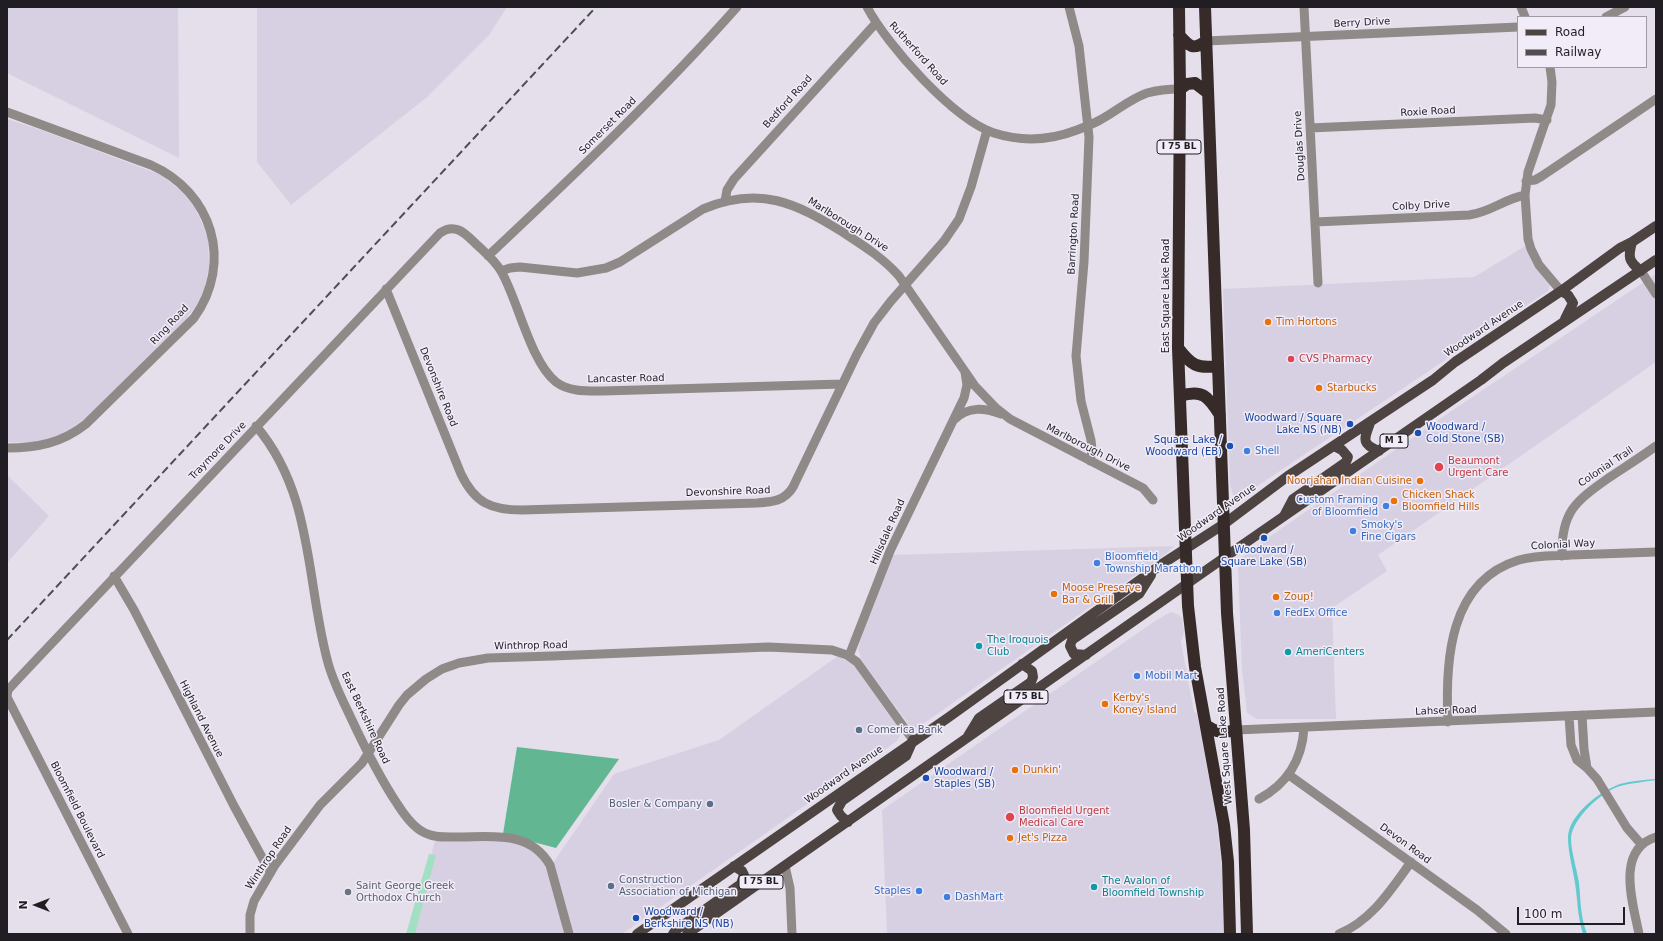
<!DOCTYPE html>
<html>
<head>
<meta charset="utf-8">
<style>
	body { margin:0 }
	#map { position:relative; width:1663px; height:941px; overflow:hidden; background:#e4dfeb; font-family:"DejaVu Sans",sans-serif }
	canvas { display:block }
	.frame { position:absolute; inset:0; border:8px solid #201e22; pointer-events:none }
	.legend { position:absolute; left:1517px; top:16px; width:130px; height:52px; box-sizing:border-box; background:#f1ecf8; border:1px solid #9d9aa2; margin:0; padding:5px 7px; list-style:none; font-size:12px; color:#201e22 }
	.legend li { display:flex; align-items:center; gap:8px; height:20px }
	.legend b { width:20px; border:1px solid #9d9aa2 }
	.north { position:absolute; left:16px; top:885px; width:40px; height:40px; -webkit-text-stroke:3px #f1ecf8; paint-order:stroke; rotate:270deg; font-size:11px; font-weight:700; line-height:16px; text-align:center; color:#201e22 }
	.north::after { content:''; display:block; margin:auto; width:14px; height:18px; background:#201e22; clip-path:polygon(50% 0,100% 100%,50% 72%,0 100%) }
	.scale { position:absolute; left:1517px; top:907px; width:108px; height:18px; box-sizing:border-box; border:2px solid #201e22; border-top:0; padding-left:5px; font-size:12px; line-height:14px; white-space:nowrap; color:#201e22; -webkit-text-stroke:3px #f1ecf8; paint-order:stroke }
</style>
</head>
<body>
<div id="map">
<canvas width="1663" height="941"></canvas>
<div class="frame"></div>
<ul class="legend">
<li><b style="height:5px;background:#4d4341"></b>Road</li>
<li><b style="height:5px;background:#4f4c52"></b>Railway</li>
</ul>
<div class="north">N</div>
<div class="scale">100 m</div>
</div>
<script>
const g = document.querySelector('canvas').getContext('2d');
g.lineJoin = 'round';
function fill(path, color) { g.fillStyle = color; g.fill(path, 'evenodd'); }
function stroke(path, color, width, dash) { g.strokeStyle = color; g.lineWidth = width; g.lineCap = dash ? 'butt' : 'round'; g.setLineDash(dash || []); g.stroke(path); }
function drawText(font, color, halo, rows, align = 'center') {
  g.font = font + ' "DejaVu Sans",sans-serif'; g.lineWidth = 3; g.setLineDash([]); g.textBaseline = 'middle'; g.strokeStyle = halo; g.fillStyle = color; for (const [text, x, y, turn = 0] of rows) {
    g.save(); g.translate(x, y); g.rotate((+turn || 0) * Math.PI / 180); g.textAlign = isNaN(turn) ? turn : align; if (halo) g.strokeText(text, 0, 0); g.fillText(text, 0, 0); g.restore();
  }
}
const built = new Path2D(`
	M7 7H178L179 158 7 73Z
	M257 7H507L489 35 427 97 291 205 257 162Z
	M7 119 44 131 161 175 180 190 194 206 208 236 209 266 205 288 196 306 183 323 88 417 62 434 32 443 7 442Z
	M1527 245 1548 282 1550 286 1548 291 1244 495 1240 497 1233 495 1230 484 1223 289 1474 277Z
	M1656 274V362L1378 555 1387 571 1332 608 1336 719H1257L1247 713 1242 670 1238 569 1239 562 1246 553 1447 414Z
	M7 475 49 516 7 563Z
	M1174 546 1167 553 920 726 915 728 909 725 862 661 858 649 861 638 893 555Z
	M1171 612 1179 615 1182 618 1184 632 1181 642 1194 712 1197 714 1217 822 1222 870 1224 934H887L882 810 1155 621Z
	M838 656 854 665 898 727 901 734 897 741 622 934H573L553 863 614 774 719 740Z
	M435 841H503L520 843 534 850 547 866 566 934H410Z`);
const green = new Path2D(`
	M429 854 436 855 415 934H406Z`);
const forest = new Path2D(`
	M517 747 619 759 556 848 503 834Z`);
const water = new Path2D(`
	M1656 779V780C1644 782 1631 783 1620 786 1602 791 1572 819 1571 838 1571 851 1577 870 1579 883 1581 903 1580 914 1587 934H1583C1577 914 1578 902 1575 883 1573 870 1568 852 1568 838 1568 815 1600 791 1620 784 1631 781 1644 780 1656 779Z`);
const minor = new Path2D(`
	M867 7C887 45 953 119 994 133 1022 142 1051 140 1077 130 1085 127 1093 124 1100 120 1115 112 1130 99 1147 93 1158 90 1169 89 1180 89
	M1069 7 1079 46 1089 137 1084 262 1076 356 1081 401 1091 440 1092 450 1090 461
	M1304 7 1318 283
	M1521 7 1525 17
	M1606 17 1625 7
	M1206 41 1518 27
	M1550 67 1552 82 1551 105 1528 172 1525 195 1528 239 1531 249 1539 265 1561 291
	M7 112 151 165C212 192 234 262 194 318L86 424C62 443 37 448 7 448
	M1310 128 1535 118 1547 120
	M1526 181 1535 180 1542 176 1656 99
	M725 201 727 190 734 179 876 23
	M1315 222 1469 215C1491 212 1504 199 1525 195
	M488 256C574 175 659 95 737 7
	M501 271 510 268 520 267 577 273 606 268 620 262 703 209C760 185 796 203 844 233 864 246 883 258 899 276L975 386 996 408 1010 419 1143 488 1153 500
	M1641 271 1656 294
	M386 289 461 474C475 503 491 510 522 510L757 503C772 502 785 501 793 487L857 354 874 323 891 301 944 241 959 219 971 187 987 130
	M955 419C969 406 984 408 1001 414
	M256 426C313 493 306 579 327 659 332 680 342 699 351 718 365 748 379 777 398 805 405 816 414 828 425 833 435 838 447 837 458 837 492 837 530 830 550 865L569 934
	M1562 556C1561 511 1576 501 1610 477 1625 467 1641 457 1656 446
	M114 576 134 610 234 806 270 872
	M849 656 890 551 964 398 967 385 965 372
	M7 696 8 690 18 679 440 233C454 223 464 232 474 242 483 251 494 259 501 271 518 300 530 361 556 382 569 392 587 391 603 391L842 384
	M7 697 128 934
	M1582 715 1584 749 1587 768
	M1569 716 1571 745 1577 760 1587 768 1597 779 1627 828 1641 844
	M1448 722C1445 661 1449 581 1519 560 1536 555 1554 556 1571 555 1599 554 1628 553 1656 552
	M1236 730 1656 712
	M1289 775 1477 910 1506 934
	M1259 799C1287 784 1302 760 1304 728
	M785 866 790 888 792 934
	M250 934V915L254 901 275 865 320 805 362 763 399 705 407 695 426 679 442 669 459 663 488 658 553 656 768 647 832 650 847 655 857 662 913 740
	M1339 934C1372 920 1390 891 1411 862
	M1639 934C1633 903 1615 850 1656 837`);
const major = new Path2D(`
	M1632 242C1628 257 1628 261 1641 271
	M1561 291 1568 295 1573 303 1565 319
	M1370 423C1364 439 1361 444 1379 451
	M1284 516 1293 499 1346 462 1348 457 1342 450 1334 446
	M1086 655 1074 654 1070 646 1072 640 1139 594 1151 575
	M968 736 979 718 1031 682 1033 677 1032 671 1022 664
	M848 822 841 816 837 810 842 801 906 756 913 740
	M637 934 949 717 1162 564 1224 524 1288 476 1433 380 1455 362 1561 291 1620 248 1632 242 1656 226
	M673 934 676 930 741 884 744 875 742 871 734 866
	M687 934 1238 548 1481 380 1503 363 1656 260`);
const highway = new Path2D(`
	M1179 7 1180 89 1178 348 1188 606 1195 667 1224 825 1228 862 1230 934
	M1205 7 1227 613 1244 830 1247 934
	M1179 35C1189 46 1193 51 1206 41
	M1180 89 1187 84 1195 83 1208 93
	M1178 348C1191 365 1197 369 1218 366
	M1180 396C1202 389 1208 396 1220 415
	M1206 725C1216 733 1224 733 1236 730`);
const rail = new Path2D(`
	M7 640 596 7`);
const markers = [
	[1268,322,4,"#e8710a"],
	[1291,359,4,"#e0444e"],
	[1319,388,4,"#e8710a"],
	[1350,424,4,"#1a4fb4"],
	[1418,433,4,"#1a4fb4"],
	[1230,446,4,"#1a4fb4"],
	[1247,451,4,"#3f7fe0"],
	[1439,467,5,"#e0444e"],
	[1420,481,4,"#e8710a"],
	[1394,501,4,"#e8710a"],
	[1386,506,4,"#3f7fe0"],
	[1353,531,4,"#3f7fe0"],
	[1264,538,4,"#1a4fb4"],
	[1097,563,4,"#3f7fe0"],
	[1054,594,4,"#e8710a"],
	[1276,597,4,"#e8710a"],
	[1277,613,4,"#3f7fe0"],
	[979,646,4,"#0f9aa8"],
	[1288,652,4,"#0f9aa8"],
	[1137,676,4,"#3f7fe0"],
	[1105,704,4,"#e8710a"],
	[859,730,4,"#5c6f8a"],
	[1015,770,4,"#e8710a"],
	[926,778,4,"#1a4fb4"],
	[710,804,4,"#5c6f8a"],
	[1010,817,5,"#e0444e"],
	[1010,838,4,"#e8710a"],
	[611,886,4,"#5c6f8a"],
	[1094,887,4,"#0f9aa8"],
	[919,891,4,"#3f7fe0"],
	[348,892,4,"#6b7280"],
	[947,897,4,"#3f7fe0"],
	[636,918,4,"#1a4fb4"]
];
const shields = [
	[1179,147,44],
	[1394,441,28],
	[1026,697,44],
	[761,882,44]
];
const shieldNames = [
	["I 75 BL",1179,147],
	["M 1",1394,441],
	["I 75 BL",1026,697],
	["I 75 BL",761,882]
];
const streetNames = [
	["Berry Drive",1362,23,-3],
	["Rutherford Road",918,54,48],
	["Bedford Road",788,102,-48],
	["Roxie Road",1428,112,-3],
	["Somerset Road",608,126,-45],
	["Douglas Drive",1300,146,-93],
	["Colby Drive",1421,206,-3],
	["Marlborough Drive",848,225,32],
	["Barrington Road",1074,234,-87],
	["East Square Lake Road",1166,296,-90],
	["Ring Road",170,325,-47],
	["Woodward Avenue",1484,329,-34],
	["Lancaster Road",626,379,-1],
	["Devonshire Road",438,387,68],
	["Marlborough Drive",1088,448,27],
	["Traymore Drive",218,451,-46],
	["Colonial Trail",1606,467,-34],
	["Devonshire Road",728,492,-2],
	["Woodward Avenue",1217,513,-35],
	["Hillsdale Road",888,532,-66],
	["Colonial Way",1563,545,-3],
	["Winthrop Road",531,646,-1],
	["Lahser Road",1446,711,-2],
	["East Berkshire Road",365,718,65],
	["Highland Avenue",201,719,63],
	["West Square Lake Road",1225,746,-94],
	["Woodward Avenue",844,775,-35],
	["Bloomfield Boulevard",77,810,63],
	["Devon Road",1405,844,36],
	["Winthrop Road",269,858,-56]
];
const foodNames = [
	["Tim Hortons",1276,322],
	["Starbucks",1327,388],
	["Noorjahan Indian Cuisine",1412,481,"right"],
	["Chicken Shack",1402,495],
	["Bloomfield Hills",1402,507],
	["Moose Preserve",1062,588],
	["Bar & Grill",1062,600],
	["Zoup!",1284,597],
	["Kerby's",1113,698],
	["Koney Island",1113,710],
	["Dunkin'",1023,770],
	["Jet's Pizza",1018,838]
];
const healthNames = [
	["CVS Pharmacy",1299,359],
	["Beaumont",1448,461],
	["Urgent Care",1448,473],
	["Bloomfield Urgent",1019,811],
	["Medical Care",1019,823]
];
const transitNames = [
	["Woodward / Square",1342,418,"right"],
	["Lake NS (NB)",1342,430,"right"],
	["Woodward /",1426,427],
	["Cold Stone (SB)",1426,439],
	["Square Lake /",1222,440,"right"],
	["Woodward (EB)",1222,452,"right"],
	["Woodward /",1264,550,"center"],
	["Square Lake (SB)",1264,562,"center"],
	["Woodward /",934,772],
	["Staples (SB)",934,784],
	["Woodward /",644,912],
	["Berkshire NS (NB)",644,924]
];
const shopNames = [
	["Shell",1255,451],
	["Custom Framing",1378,500,"right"],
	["of Bloomfield",1378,512,"right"],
	["Smoky's",1361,525],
	["Fine Cigars",1361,537],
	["Bloomfield",1105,557],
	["Township Marathon",1105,569],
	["FedEx Office",1285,613],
	["Mobil Mart",1145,676],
	["Staples",911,891,"right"],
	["DashMart",955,897]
];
const cultureNames = [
	["The Iroquois",987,640],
	["Club",987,652],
	["AmeriCenters",1296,652],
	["The Avalon of",1102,881],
	["Bloomfield Township",1102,893]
];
const serviceNames = [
	["Comerica Bank",867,730],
	["Bosler & Company",702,804,"right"],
	["Construction",619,880],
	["Association of Michigan",619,892]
];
const worshipNames = [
	["Saint George Greek",356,886],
	["Orthodox Church",356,898]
];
fill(built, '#d7d0e2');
fill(green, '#a3dfc3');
fill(forest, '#63b692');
fill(water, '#60cacf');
stroke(minor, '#8f8988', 9);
stroke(major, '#4d4341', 10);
stroke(highway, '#362b29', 12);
stroke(rail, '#4f4c52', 2, [8, 4]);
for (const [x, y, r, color] of markers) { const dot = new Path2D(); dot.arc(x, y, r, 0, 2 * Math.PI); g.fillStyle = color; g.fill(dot); stroke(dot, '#f1ecf8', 1.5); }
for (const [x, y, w] of shields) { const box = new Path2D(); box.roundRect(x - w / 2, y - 7, w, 14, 3); g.fillStyle = '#f1ecf8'; g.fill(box); stroke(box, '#201e22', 1); }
drawText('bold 9px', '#201e22', null, shieldNames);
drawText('10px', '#201e22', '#f1ecf8', streetNames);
drawText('10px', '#c56008', '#f1ecf8', foodNames, 'left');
drawText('10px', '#be3a42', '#f1ecf8', healthNames, 'left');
drawText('10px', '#164399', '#f1ecf8', transitNames, 'left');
drawText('10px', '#366cbe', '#f1ecf8', shopNames, 'left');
drawText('10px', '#0d838f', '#f1ecf8', cultureNames, 'left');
drawText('10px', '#4e5e75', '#f1ecf8', serviceNames, 'left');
drawText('10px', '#5b616d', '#f1ecf8', worshipNames, 'left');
</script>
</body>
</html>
